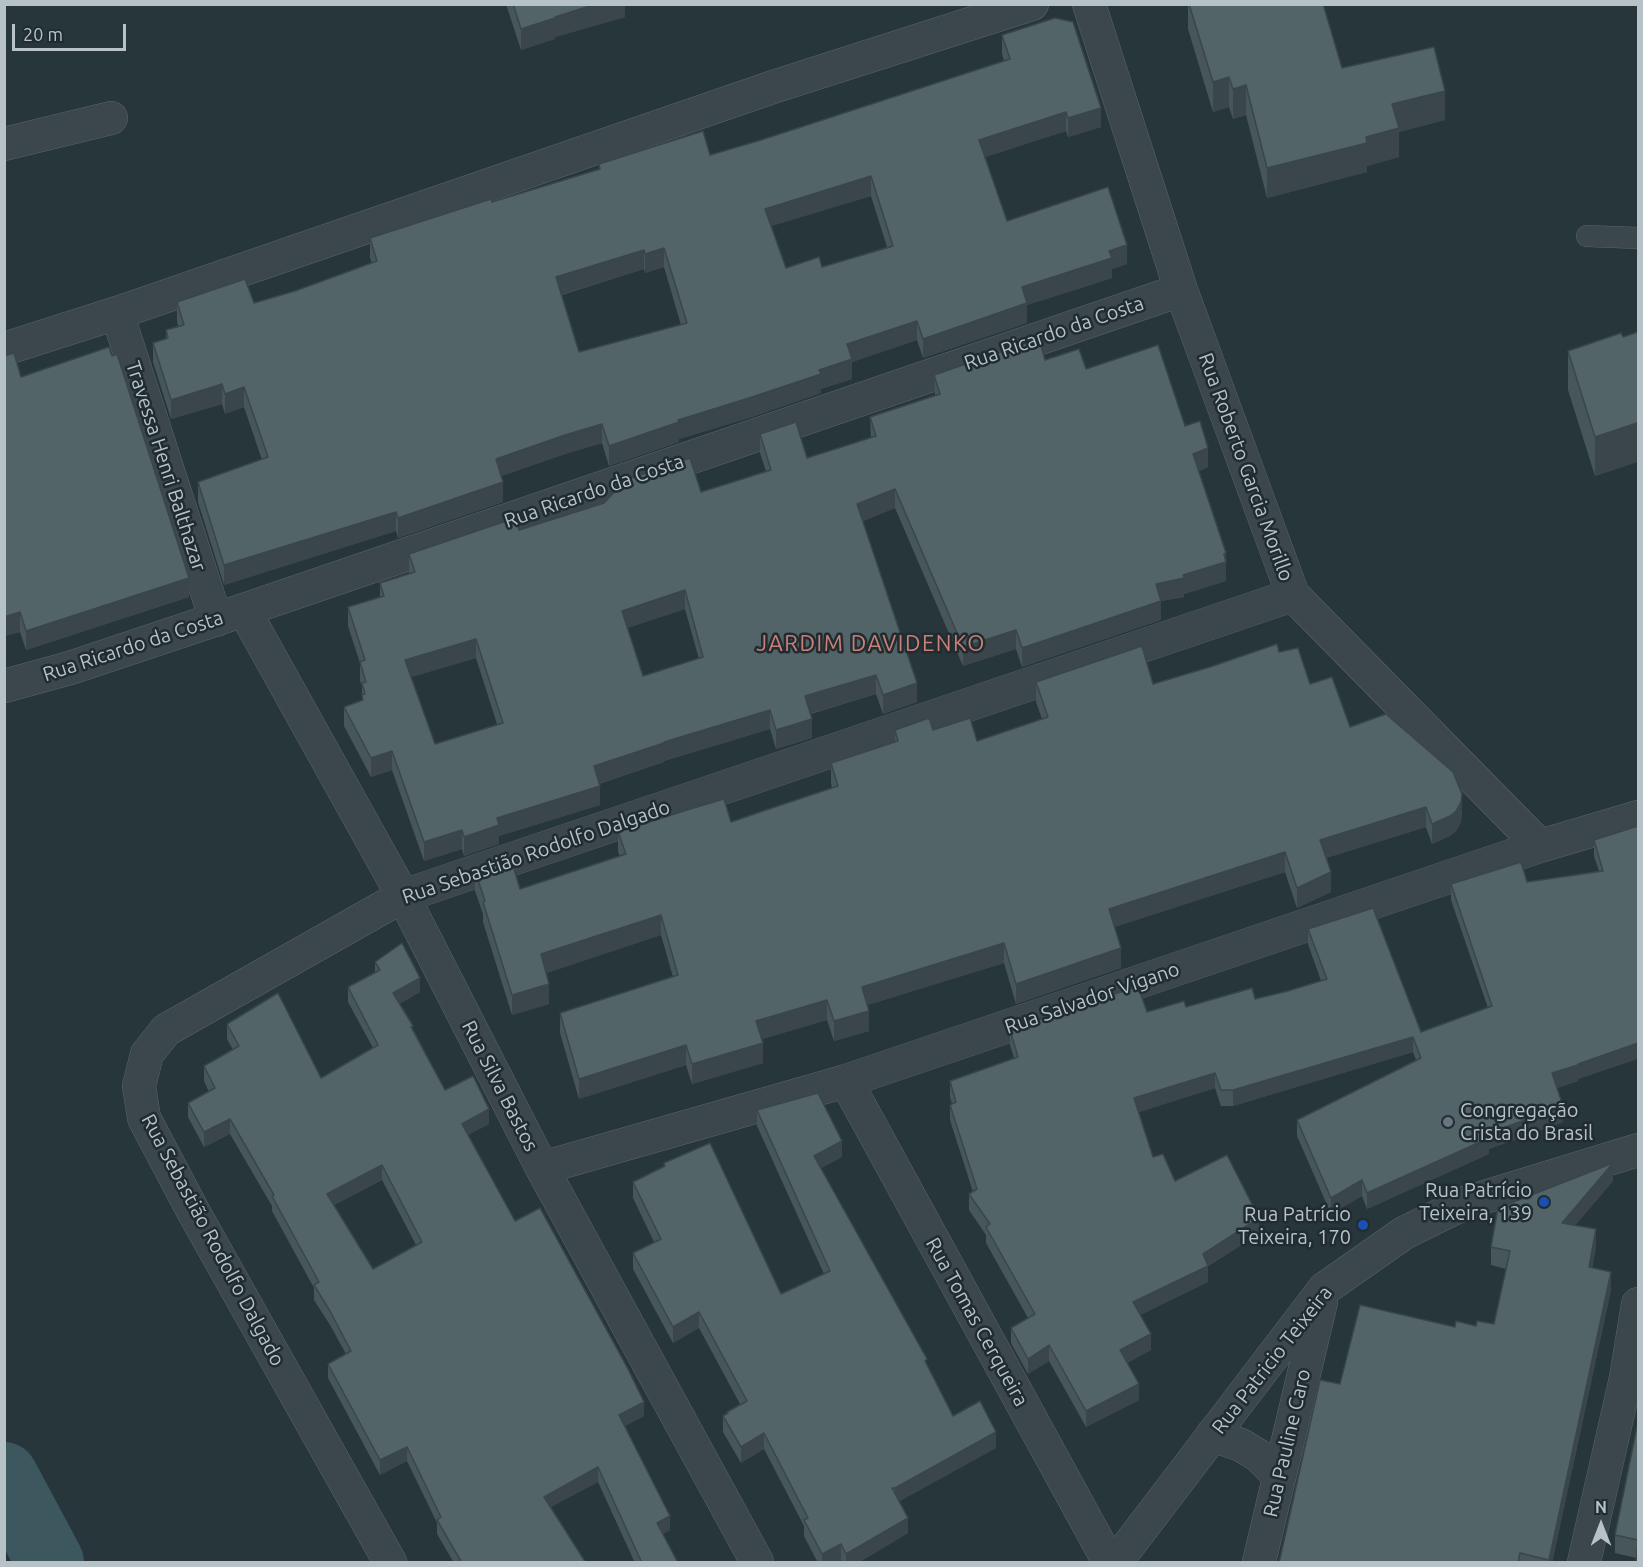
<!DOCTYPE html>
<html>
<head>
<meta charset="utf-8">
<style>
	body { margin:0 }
	#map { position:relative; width:1643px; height:1567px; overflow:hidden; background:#27363b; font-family:Ubuntu,sans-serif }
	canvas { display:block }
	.frame { position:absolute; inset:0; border:6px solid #b6c2c6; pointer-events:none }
	.north { position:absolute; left:1571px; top:1495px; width:60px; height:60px; -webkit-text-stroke:4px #202c30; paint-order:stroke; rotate:0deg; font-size:16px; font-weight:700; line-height:24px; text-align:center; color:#b6c2c6 }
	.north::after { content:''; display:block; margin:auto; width:21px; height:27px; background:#b6c2c6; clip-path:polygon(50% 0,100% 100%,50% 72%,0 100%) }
	.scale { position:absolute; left:12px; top:24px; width:114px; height:27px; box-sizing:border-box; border:3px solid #b6c2c6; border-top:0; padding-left:8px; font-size:18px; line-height:21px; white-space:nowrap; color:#b6c2c6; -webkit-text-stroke:4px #202c30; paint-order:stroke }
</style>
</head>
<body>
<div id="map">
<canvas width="1643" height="1567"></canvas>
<div class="frame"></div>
<div class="north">N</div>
<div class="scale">20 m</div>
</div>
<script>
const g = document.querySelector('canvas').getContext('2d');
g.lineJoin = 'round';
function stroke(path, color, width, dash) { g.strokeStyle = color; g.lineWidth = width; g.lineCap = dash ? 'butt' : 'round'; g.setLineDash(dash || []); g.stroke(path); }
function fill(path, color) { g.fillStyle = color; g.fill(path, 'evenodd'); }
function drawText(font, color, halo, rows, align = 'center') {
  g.font = font + ' Ubuntu,sans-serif'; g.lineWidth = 5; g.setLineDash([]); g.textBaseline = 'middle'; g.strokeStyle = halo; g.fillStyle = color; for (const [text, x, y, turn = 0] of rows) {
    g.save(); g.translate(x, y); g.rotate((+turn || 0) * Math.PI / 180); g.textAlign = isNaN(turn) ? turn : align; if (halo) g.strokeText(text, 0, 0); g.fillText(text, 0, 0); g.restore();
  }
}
const river = new Path2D(`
	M4 1476 50 1562`);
const service = new Path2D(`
	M1587 236 1638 238`);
const minor = new Path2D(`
	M1089 4 1181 290 1293 595 1540 846
	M4 144 111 118
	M117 313 216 620
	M4 349 117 313 773 87 1032 4
	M244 610 403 896 542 1168 757 1562
	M4 686 70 668 244 610 1181 290
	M846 1081 1109 1562
	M542 1168 846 1081 1540 846 1638 817
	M1212 1435 1241 1445 1259 1456 1279 1476
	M390 1562 193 1211 144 1118 139 1086 147 1054 166 1030 403 896 1293 595
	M1116 1562 1324 1289 1404 1233 1465 1203 1638 1150
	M1259 1562 1321 1302
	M1584 1562 1626 1378 1638 1304`);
const wall = new Path2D(`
	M506 4H625V17L555 37V39L521 50Z
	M1188 4H1323L1342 68 1445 120 1399 132V157L1367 166V172L1267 198 1246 115 1233 119 1229 107 1213 112 1188 29Z
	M1002 35 1101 127 1068 137 1066 131 985 157 1007 221 1127 264 1112 269V278L1027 305V323L923 358 917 340 852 362V379L821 389V393L749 418 679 439V442L609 466 602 443 565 454 501 476 503 502 398 538 396 531 224 585 198 502V482L262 460 244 407 225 414 222 404 171 419 153 362V343L166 339V330L178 326 177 321V302L254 303 295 291 372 263 370 258V238L492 202 599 169V164L710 155 761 140 1004 61 1002 54ZM871 196 887 247 822 267 786 268 771 226ZM664 267 681 325 579 352 562 295 644 269 645 273Z
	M1638 332V465L1637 462 1595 476 1568 390V351L1623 337Z
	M4 356 21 377 189 597 26 650 20 632 4 636Z
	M1045 360 1086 369 1185 426 1208 467 1199 471 1226 581 1184 594V597L1161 601V620L1022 667 1016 649 963 666 895 508 863 521 917 702 883 714 876 694 811 714 812 738 776 749 770 729 664 761V762L599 784 600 805 499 836V844L464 856 462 849 424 861 392 770 371 777 344 726V707L362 700V686L360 681V663L348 626V607L380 597V583L409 574V554L519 530 604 503 620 486V482L701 492 766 471 760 453V434L807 458 871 438 870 417 935 396 934 375ZM685 609 699 659 643 676 627 628ZM476 658 497 724 435 744 411 677Z
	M1279 652 1350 727 1462 814 1461 822 1456 831 1450 836 1432 844 1426 827 1326 858 1331 892 1297 908 1285 872 1114 927 1121 968 1016 1004 1004 963 867 1005 869 1031 834 1041 827 1020 762 1039 763 1063 692 1084 686 1065 579 1099 560 1033V1013L673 977 661 935 546 973 549 1004 512 1015 483 922V914L475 891V871L520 889 620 856 618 852V832L731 822 832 788 831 783V763L895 743V730H933L977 741 1042 719 1036 702V682L1153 684Z
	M1638 826 1630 1061 1578 1079V1081L1557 1088 1563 1122 1489 1149V1154L1367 1209 1362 1196 1331 1214 1297 1136V1120L1416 1060 1413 1052 1233 1106H1221L1215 1088 1138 1112 1153 1157 1175 1181 1259 1234 1208 1266V1282L1140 1315 1151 1350 1127 1363 1139 1400 1086 1427 1049 1361 1028 1374 1011 1343V1328L1028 1318 986 1243V1235L969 1210V1194L973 1192 950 1120V1105L952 1104 950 1097V1081L1014 1058 1010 1045V1030L1255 999 1288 991 1321 981 1308 944V929L1421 1032 1488 1008 1451 900V884L1527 882 1599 871 1594 856V840Z
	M375 962 420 992 399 1004 413 1029 445 1090 489 1124 468 1135 515 1221 644 1416 625 1426 670 1530 663 1534 678 1563H635L598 1482 550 1507 586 1563H454L437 1534V1523L407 1461 380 1475 328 1378V1364L346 1354 330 1325 314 1300V1288L272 1211V1206L230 1134 204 1147 188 1117V1103L209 1092 204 1081V1066L233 1050 227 1039V1024L321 1078 373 1048 348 1002V987L375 973ZM382 1180 416 1245 373 1269 334 1205Z
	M757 1110 842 1157 821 1168 927 1365 953 1416 996 1448 899 1501 908 1533 858 1563H842L841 1560 836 1563H818L804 1536V1526L764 1449 741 1463 723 1432V1416L727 1414V1412L740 1404 699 1328 673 1343 633 1269V1253L654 1242 633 1198V1182L664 1167V1163L781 1294 824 1274 757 1126Z
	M1613 1181 1575 1225 1596 1247 1592 1268 1611 1290 1552 1563H1279L1340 1384 1455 1327 1476 1326 1494 1324 1506 1269 1491 1265V1247Z
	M1638 1422V1563L1636 1558 1615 1553V1535Z`);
const shadedWall = new Path2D(`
	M596 4H625V17L555 37V39L521 50V29L555 17Z
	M1229 77V107L1213 112V82Z
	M1246 85V115L1233 119V89Z
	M1445 91V120L1399 132V157L1367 166V172L1267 198V168L1392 104Z
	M1101 108V127L1068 137V118Z
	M1066 112V131L979 159V140Z
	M871 176V196L765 228V209Z
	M1127 245V264L1112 269V278L1027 305V323L923 358V339L1022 287 1109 251Z
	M664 248V267L645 273V254Z
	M644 250V269L556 296V277Z
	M917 321V340L852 362V379L821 389V393L749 418 679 439V442L609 466V446L678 420 819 370 847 344Z
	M222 384V404L171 419V400Z
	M244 387V407L225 414V394Z
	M1637 423V462L1595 476V437Z
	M602 424V443L565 454 496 478V459L565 435Z
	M1208 448V467L1193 473V454Z
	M503 482V502L398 538V518Z
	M895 489V508L857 523V504Z
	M396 512V531L224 585V565Z
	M1226 553V581L1184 594V597L1161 601V620L1022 667V648L1156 584Z
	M189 578V597L26 650V631Z
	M685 590V609L622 630V611Z
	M20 612V632L4 636V617Z
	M1016 630V649L963 666V647Z
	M476 639V658L405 679V660Z
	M876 675V694L805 715V696Z
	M917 683V702L883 714V695Z
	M770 710V729L664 761V762L594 785V766L664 742Z
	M812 719V738L776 749V730Z
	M392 751V770L371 777V758Z
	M600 786V805L499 836V844L464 856V837L497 818Z
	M1462 794V814L1461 822 1456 831 1450 836 1432 844V824Z
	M1426 807V827L1320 860V840Z
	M462 830V849L424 861V842Z
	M1285 852V872L1109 929V909Z
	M1331 872V892L1297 908V888Z
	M661 915V935L541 975V954Z
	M1004 943V963L862 1007V987Z
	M1121 948V968L1016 1004V984Z
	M420 978V992L393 1007V993Z
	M549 984V1004L512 1015V995Z
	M827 1000V1020L756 1041V1021Z
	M869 1011V1031L834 1041V1021Z
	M1413 1037V1052L1233 1106V1090Z
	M763 1043V1063L692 1084V1064Z
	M1638 1043V1059L1578 1079V1081L1552 1089V1073L1630 1045Z
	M686 1045V1065L579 1099V1079Z
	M1215 1073V1088L1134 1114V1098Z
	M1563 1106V1122L1489 1149V1154L1367 1209V1193L1487 1134Z
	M489 1109V1124L462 1138V1124Z
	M230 1119V1134L204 1147V1132Z
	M842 1141V1157L814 1172V1156Z
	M1613 1163V1181L1562 1241V1223Z
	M382 1165V1180L327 1209V1194Z
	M1362 1180V1196L1331 1214V1198Z
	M1259 1218V1234L1207 1266H1208V1282L1133 1318V1302L1203 1254Z
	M1596 1229V1247L1589 1285V1267Z
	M1611 1272V1290L1552 1563H1549Z
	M699 1312V1328L673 1343V1327Z
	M1151 1334V1350L1120 1366V1350Z
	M1049 1345V1361L1028 1374V1359Z
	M1139 1384V1400L1086 1427V1411Z
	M644 1402V1416L619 1429V1415Z
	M996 1432V1448L895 1504V1488Z
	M764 1433V1449L741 1463V1447Z
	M407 1447V1461L380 1475V1460Z
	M598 1467V1482L544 1511V1497Z
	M670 1516V1530L657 1538V1523Z
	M908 1518V1533L858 1563H846V1554Z
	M841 1544V1560L836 1563H822V1554Z`);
const building = new Path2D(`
	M513 4H596L555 17V18L521 29Z
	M1189 4H1323L1342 68 1434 47 1445 91 1392 104 1399 128 1366 137 1367 143 1267 168 1246 85 1233 89 1229 77 1213 82Z
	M1055 18 1073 22 1101 108 1068 118 1066 112 979 140 1007 221 1108 187 1127 245 1109 251 1112 258 1022 287 1027 303 923 339 917 321 847 344 852 359 819 370 821 374 749 398 678 420 679 422 609 446 602 424 565 435 496 459 503 482 398 518 396 512 224 565 198 482 268 457 244 387 225 394 222 384 171 400 153 343 168 338 166 330 184 325 177 302 245 279 254 303 295 291 377 261 370 238 491 199 492 202 600 169 599 164 703 131 710 155 761 140 1010 59 1002 35ZM871 176 893 246 822 267 819 257 786 268 765 209ZM664 248 687 323 579 352 556 277 644 250 645 254Z
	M1638 332V426L1637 423 1595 437 1568 351 1621 333 1623 337Z
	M1039 339 1045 360 1079 349 1086 369 1158 345 1185 426 1200 421 1208 448 1193 454 1226 553 1224 554 1226 562 1183 575 1184 578 1156 584 1161 601 1022 648 1016 630 963 647 895 489 857 504 917 683 883 695 876 675 805 696 812 719 776 730 770 710 664 742V743L594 766 600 786 497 818 499 825 464 837 462 830 424 842 392 751 371 758 344 707 363 700 362 695 365 694 362 683 366 682 360 662 365 660 348 607 384 596 380 583 415 572 409 554 515 518 519 530 604 503 621 485 620 482 690 458 701 492 771 470 760 434 796 422 807 458 876 436 870 417 940 394 934 375ZM685 590 703 657 643 676 622 611ZM476 639 503 723 435 744 405 660Z
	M109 347 112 356 117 354 189 578 26 631 20 612 4 617V356L14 353 21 377Z
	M1277 644 1279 652 1298 648 1310 684 1332 677 1350 727 1386 714 1453 772 1462 794 1461 802 1456 811 1450 816 1432 824 1426 807 1320 840 1331 872 1297 888 1285 852 1109 909 1121 948 1016 984 1004 943 862 987 869 1011 834 1021 827 1000 756 1021 763 1043 692 1064 686 1045 579 1079 560 1013 678 975 661 915 541 954 549 984 512 995 483 902 485 901 475 871 511 859 520 889 626 854 618 832 690 809 724 799 731 822 766 810 838 786 831 763 898 741 895 730 929 718 933 730 970 718 977 741 1048 717 1036 682 1142 646 1153 684 1210 667Z
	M1638 826V1043L1578 1064V1065L1552 1073 1563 1106 1487 1134 1489 1138 1367 1193 1362 1180 1331 1198 1297 1120 1421 1058 1413 1037 1233 1090H1221L1215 1073 1134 1098 1153 1157 1163 1154 1175 1181 1227 1155 1259 1218 1203 1254 1208 1266 1133 1302 1151 1334 1120 1350 1139 1384 1086 1411 1049 1345 1028 1359 1011 1328 1035 1314 986 1227 990 1224 969 1194 977 1189 950 1105 956 1102 950 1081 1018 1057 1010 1030 1138 986 1147 1012 1184 1001 1186 1007 1252 988 1255 999 1288 991 1327 979 1308 929 1373 908 1421 1032 1492 1006 1451 884 1521 862 1527 882 1603 871 1594 840Z
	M402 943 420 978 393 993 413 1026 411 1027 445 1090 473 1076 489 1109 462 1124 515 1221 540 1208 628 1369 644 1402 619 1415 670 1516 657 1523 678 1563H642L598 1467 544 1497 586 1563H462L437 1520 441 1517 407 1447 380 1460 328 1364 351 1351 330 1311 314 1285 319 1282 272 1196 274 1195 230 1119 204 1132 188 1103 215 1088 204 1066 239 1046 227 1024 278 993 321 1078 378 1045 348 987 380 970 375 962ZM382 1165 422 1242 373 1269 327 1194Z
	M818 1093 842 1141 814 1156 927 1359 925 1361 953 1416 980 1401 996 1432 895 1488H892L908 1518 846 1554 841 1544 822 1554 804 1520 808 1518 764 1433 741 1447 723 1416 728 1413 727 1412 747 1401 699 1312 673 1327 633 1253 661 1239 633 1182 665 1166 664 1163 710 1143 781 1294 830 1271 757 1110Z
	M1613 1163 1562 1223 1596 1229 1589 1267 1611 1272 1549 1560 1520 1553 1518 1563H1279L1320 1380 1340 1384 1360 1305 1455 1327 1456 1321 1476 1326 1477 1321 1494 1324 1510 1251 1491 1247 1498 1208Z
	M1638 1422V1540L1615 1535Z
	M1638 1540V1563H1636Z`);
const markers = [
	[1448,1122,6,"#6b7280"],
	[1544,1202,6,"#1a4fb4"],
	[1363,1225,6,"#1a4fb4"]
];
const streetNames = [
	["Rua Ricardo da Costa",1054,333,-19],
	["Travessa Henri Balthazar",166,466,72],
	["Rua Roberto Garcia Morillo",1246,467,70],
	["Rua Ricardo da Costa",594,491,-19],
	["Rua Ricardo da Costa",133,646,-18],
	["Rua Sebastião Rodolfo Dalgado",536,852,-19],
	["Rua Salvador Vigano",1092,998,-19],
	["Rua Silva Bastos",500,1086,63],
	["Rua Sebastião Rodolfo Dalgado",213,1240,62],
	["Rua Tomas Cerqueira",977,1322,61],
	["Rua Patricio Teixeira",1272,1360,-52],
	["Rua Pauline Caro",1287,1443,-77]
];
const poiNames = [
	["Congregação",1460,1110,"left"],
	["Crista do Brasil",1460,1133,"left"],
	["Rua Patrício",1532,1190],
	["Teixeira, 139",1532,1213],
	["Rua Patrício",1351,1214],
	["Teixeira, 170",1351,1237]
];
const quarterNames = [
	["JARDIM DAVIDENKO",871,644]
];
stroke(river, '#3d575f', 68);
stroke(service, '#596569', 22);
stroke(minor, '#596569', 34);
stroke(service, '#3b474b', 21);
stroke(minor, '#3b474b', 33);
fill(wall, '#475659');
fill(shadedWall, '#3a4649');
fill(building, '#536468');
stroke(building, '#3a4649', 1.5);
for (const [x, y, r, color] of markers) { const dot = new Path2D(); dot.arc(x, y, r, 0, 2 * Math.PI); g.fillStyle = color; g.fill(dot); stroke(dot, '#202c30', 2); }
drawText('20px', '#b6c2c6', '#202c30', streetNames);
drawText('20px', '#b6c2c6', '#202c30', poiNames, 'right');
g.letterSpacing = '1.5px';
drawText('22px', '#ca7f78', '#202c30', quarterNames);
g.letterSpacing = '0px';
</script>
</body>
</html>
